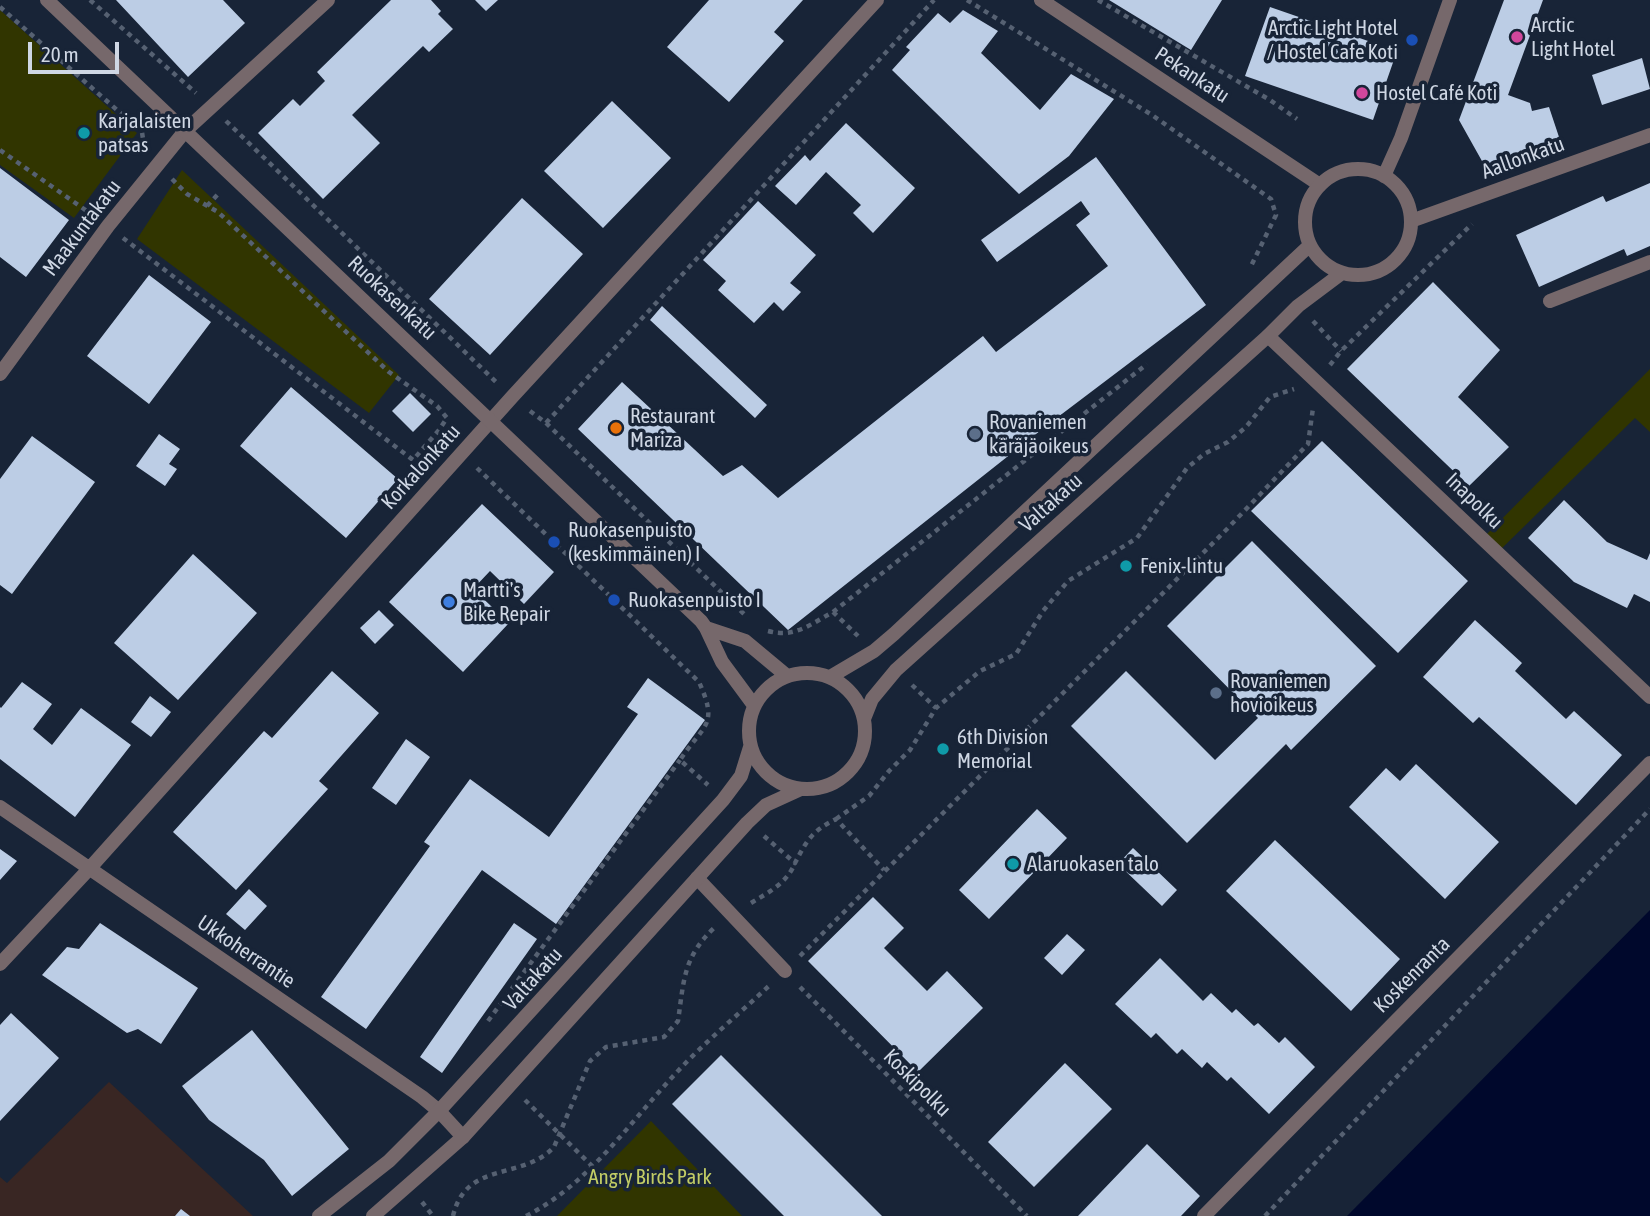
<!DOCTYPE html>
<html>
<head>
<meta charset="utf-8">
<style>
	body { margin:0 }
	#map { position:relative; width:1650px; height:1216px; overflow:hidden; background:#182437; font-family:"Asap Condensed",sans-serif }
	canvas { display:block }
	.scale { position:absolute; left:28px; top:42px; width:91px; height:32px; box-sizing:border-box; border:4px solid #cfd7e4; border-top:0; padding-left:9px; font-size:21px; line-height:24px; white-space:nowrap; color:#cfd7e4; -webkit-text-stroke:5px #182437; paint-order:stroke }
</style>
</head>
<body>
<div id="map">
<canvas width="1650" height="1216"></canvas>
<div class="scale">20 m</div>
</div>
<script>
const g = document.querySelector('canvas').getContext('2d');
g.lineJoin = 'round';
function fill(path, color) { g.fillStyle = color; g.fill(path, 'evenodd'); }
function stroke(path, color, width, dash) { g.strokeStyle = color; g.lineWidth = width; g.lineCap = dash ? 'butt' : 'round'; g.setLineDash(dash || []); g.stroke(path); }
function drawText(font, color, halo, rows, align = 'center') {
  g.font = font + ' "Asap Condensed",sans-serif'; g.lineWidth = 7; g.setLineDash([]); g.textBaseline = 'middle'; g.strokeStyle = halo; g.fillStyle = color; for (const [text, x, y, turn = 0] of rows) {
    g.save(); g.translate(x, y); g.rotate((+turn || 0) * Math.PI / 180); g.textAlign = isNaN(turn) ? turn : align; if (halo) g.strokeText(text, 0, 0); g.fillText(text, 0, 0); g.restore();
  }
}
const commercial = new Path2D(`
	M109 1082 253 1216H0V1177L7 1183Z`);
const green = new Path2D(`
	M0 10 137 133 74 218 0 165Z
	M182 170 399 375 369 413 137 239Z
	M1650 369V432L1635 418 1497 553 1482 539Z
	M651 1121 742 1216H557Z`);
const water = new Path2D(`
	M1650 910V1216H1347Z`);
const building = new Path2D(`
	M116 0H223L245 23 188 77Z
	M391 0H431L441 11 438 14 453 29 429 52 423 46 352 115 380 143 323 199 258 133 293 99 300 106 325 81 317 72Z
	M475 0H498L486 11Z
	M709 0H803L774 32 784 41 729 102 667 47Z
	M1109 0H1222L1191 50Z
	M1504 0H1543L1508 95 1530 103 1532 111 1549 107 1560 140 1487 170 1459 120Z
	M1270 7 1397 51 1373 120 1245 76Z
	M963 10 998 31 981 53 1040 110 1071 74 1114 99 1069 156 1019 194 892 70 910 50 906 47 938 13 950 23Z
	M1642 58 1650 89 1602 105 1592 75Z
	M612 101 671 158 603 228 544 171Z
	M846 123 915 188 873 233 853 213 861 205 826 172 796 205 775 186 805 155 810 161Z
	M1096 157 1206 305 1050 423 788 630 578 429 622 382 723 476 742 465 778 498 983 336 996 352 1108 266 1076 225 1090 214 1081 201 997 262 981 240Z
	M0 168 69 220 26 277 0 257Z
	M1650 183V246L1627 256 1624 249 1539 287 1516 235 1603 196 1606 202Z
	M522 198 583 254 490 355 429 299Z
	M758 201 816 255 790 283 801 292 783 311 774 302 754 323 718 290 726 281 703 260Z
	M149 275 211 322 149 404 87 356Z
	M1433 282 1500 350 1458 397 1509 447 1469 486 1347 369Z
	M662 306 767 405 755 418 650 320Z
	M291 387 398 479 346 538 240 446Z
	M410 393 431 414 413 432 392 411Z
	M159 434 180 449 169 464 177 469 165 486 136 466Z
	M32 436 95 482 12 594 0 585V479Z
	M1322 441 1468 581 1398 653 1251 511Z
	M1564 500 1607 542 1647 560 1650 553V602L1634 594 1627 608 1574 582 1528 538Z
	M482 504 554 572 524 604 490 571 473 589 509 623 463 672 389 602Z
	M1252 541 1376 666 1291 750 1286 744 1187 843 1071 726 1126 671 1215 760 1258 718 1167 626Z
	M193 554 257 613 178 700 114 643Z
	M379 610 394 625 375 644 360 628Z
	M1475 620 1522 663 1515 671 1566 719 1574 711 1622 755 1576 805 1479 717 1473 723 1423 677Z
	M332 671 379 713 319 781 328 789 236 890 173 832 264 731 272 738Z
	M648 678 705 720 556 924 482 870 366 1029 321 997 430 846 424 842 470 779 549 837 638 714 627 707Z
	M22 682 52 704 33 729 52 745 81 708 131 745 75 817 0 759V707L1 708Z
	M150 696 171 712 151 737 131 722Z
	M406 739 430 757 396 805 372 788Z
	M1416 764 1499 842 1445 899 1349 807 1386 768 1400 781Z
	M1037 809 1067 838 989 919 959 890Z
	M1275 840 1400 959 1351 1011 1226 891Z
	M1133 848 1177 890 1162 906 1118 864Z
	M0 849 17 861 0 880Z
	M249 889 267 906 245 930 226 914Z
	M873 897 904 928 884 948 927 991 947 971 983 1008 918 1072 808 961Z
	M100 923 198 988 161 1044 138 1029 127 1033 42 975 67 947 79 949Z
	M514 923 537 939 442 1073 420 1057Z
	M1067 934 1085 950 1062 975 1044 958Z
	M1160 958 1203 1001 1211 993 1232 1013 1236 1009 1254 1026 1258 1023 1279 1043 1285 1037 1315 1067 1269 1114 1231 1077 1227 1081 1207 1062 1202 1068 1182 1049 1177 1054 1156 1033 1151 1038 1115 1004Z
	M11 1013 59 1058 0 1121V1025Z
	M252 1030 349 1149 292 1196 264 1160 209 1120 182 1086Z
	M721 1055 882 1216H784L672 1104Z
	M1065 1063 1112 1109 1034 1187 988 1142Z
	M1147 1144 1200 1196 1181 1216H1078Z
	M181 1209 190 1216H175Z`);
const path = new Path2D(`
	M90 0 196 93
	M967 0 1152 115 1271 199 1276 215 1250 268
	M1098 0 1270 100 1297 119
	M0 7 142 132 144 146
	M226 121 496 382
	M0 150 91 214
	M207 206 219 193
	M123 238 413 460 439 430 447 418 437 406 389 372 218 212 187 194 171 178
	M1313 321 1341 351
	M1330 365 1341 351 1472 224
	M530 411 546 423 747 617
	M546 423 934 0
	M477 468 699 682C719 726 704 724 680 760L708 785
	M833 612 858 636
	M768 631C795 638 809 625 833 612L1147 364
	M912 685 936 708
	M836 819 869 796 889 771 910 750 936 708 980 671 1016 654 1043 611 1068 581 1137 538 1187 468 1204 454 1228 442 1246 427 1270 397 1294 389
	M764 836 795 863C807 840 812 831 836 819L884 870
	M751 903C769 892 787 883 795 863
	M800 956 1227 529 1308 444 1313 408
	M800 987 1027 1216
	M488 1021 680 760
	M525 1100 593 1167
	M422 1202 433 1216
	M453 1216C466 1160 522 1181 554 1147L590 1061 606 1047 664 1037 678 1021C684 980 683 957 715 927
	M526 1216C589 1184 629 1123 677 1072 706 1041 740 1013 771 984
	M1265 1216 1650 809`);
const service = new Path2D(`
	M1550 301 1650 262`);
const minor = new Path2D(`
	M1041 0 1320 185
	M1268 336 1650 697
	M0 374 108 226 185 131 328 0
	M0 807 422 1097 439 1111 463 1137
	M697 878 785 971
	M0 964 89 869 512 397 877 0
	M1204 1216 1650 763`);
const tertiary = new Path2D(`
	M47 0 701 621 706 628 722 662 753 704
	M1305 222a53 53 0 1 1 106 0a53 53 0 1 1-106 0Z
	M1384 176 1401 138 1450 0
	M1411 221 1650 135
	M706 628 745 641 787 676
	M749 731a58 58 0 1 1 116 0a58 58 0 1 1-116 0Z
	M830 677 874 651 894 634 1310 245
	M864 719 872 699 896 670 1268 336 1298 306 1342 273
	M319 1216 389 1161 439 1111 723 800 741 776 750 747
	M373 1216 463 1137 747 823 766 805 801 789`);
const markers = [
	[1517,37,7,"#d1479c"],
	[1412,40,7,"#1a4fb4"],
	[1362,93,7,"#d1479c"],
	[84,133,7,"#0f9aa8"],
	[616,428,7,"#e8710a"],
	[975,434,7,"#5c6f8a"],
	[554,542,7,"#1a4fb4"],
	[1126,566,7,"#0f9aa8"],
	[614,600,7,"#1a4fb4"],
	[449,602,7,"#3f7fe0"],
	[1216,693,7,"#5c6f8a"],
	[943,749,7,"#0f9aa8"],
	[1013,864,7,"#0f9aa8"]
];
const poiNames = [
	["Arctic",1531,25],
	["Light Hotel",1531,49],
	["Arctic Light Hotel",1398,28,"right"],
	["/ Hostel Cafe Koti",1398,52,"right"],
	["Hostel Café Koti",1376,93],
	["Karjalaisten",98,121],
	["patsas",98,145],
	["Restaurant",630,416],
	["Mariza",630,440],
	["Rovaniemen",989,422],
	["käräjäoikeus",989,446],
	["Ruokasenpuisto",568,530],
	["(keskimmäinen) I",568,554],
	["Fenix-lintu",1140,566],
	["Martti's",463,590],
	["Bike Repair",463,614],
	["Ruokasenpuisto I",628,600],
	["Rovaniemen",1230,681],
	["hovioikeus",1230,705],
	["6th Division",957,737],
	["Memorial",957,761],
	["Alaruokasen talo",1027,864]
];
const streetNames = [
	["Pekankatu",1192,75,33],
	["Aallonkatu",1523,158,-20],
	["Maakuntakatu",82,228,-53],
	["Ruokasenkatu",392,298,43],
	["Korkalonkatu",421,467,-48],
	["Inapolku",1474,501,44],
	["Valtakatu",1051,503,-42],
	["Ukkoherrantie",246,952,34],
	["Koskenranta",1412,975,-45],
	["Valtakatu",533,979,-48],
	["Koskipolku",917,1083,45]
];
const parkNames = [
	["Angry Birds Park",650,1177]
];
fill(commercial, '#392623');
fill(green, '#313500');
fill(water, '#00082c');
fill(building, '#bccde5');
stroke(path, '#566172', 4.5, [5, 5]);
stroke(service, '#76686b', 14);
stroke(minor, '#76686b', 14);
stroke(tertiary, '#76686b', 14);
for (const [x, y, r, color] of markers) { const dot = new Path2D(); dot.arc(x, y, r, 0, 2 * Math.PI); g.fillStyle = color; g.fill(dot); stroke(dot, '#182437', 2.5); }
drawText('21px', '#cfd7e4', '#182437', poiNames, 'left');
drawText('21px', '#cfd7e4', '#182437', streetNames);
drawText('21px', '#c2cc65', '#182437', parkNames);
</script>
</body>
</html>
